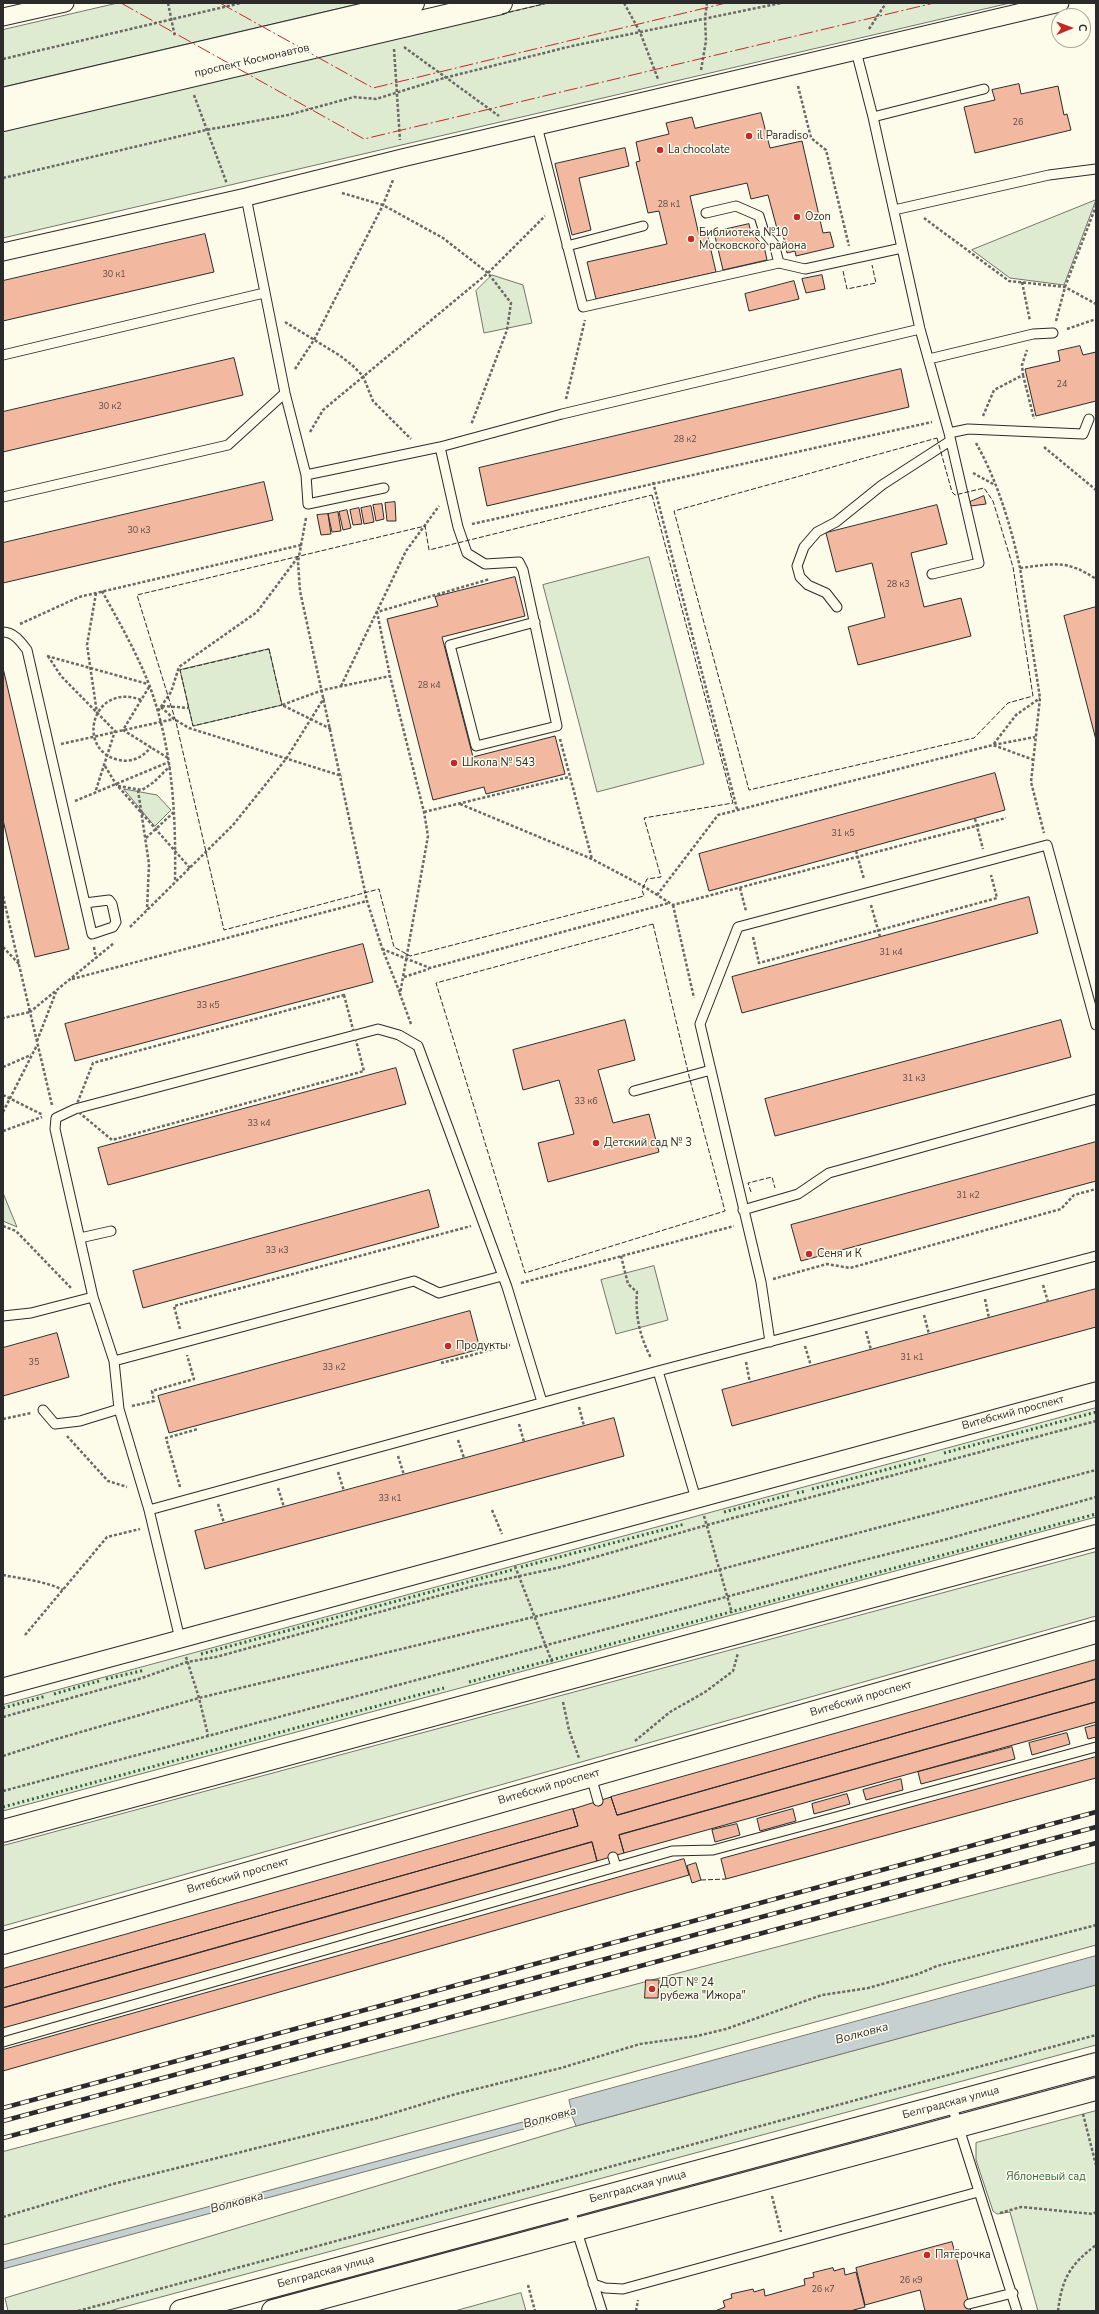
<!DOCTYPE html>
<html>
<head>
<meta charset="utf-8">
<style>
	body { margin:0 }
	#map { position:relative; width:1099px; height:2314px; overflow:hidden; background:#fdfbea; font-family:"Nunito Sans",sans-serif }
	canvas { display:block }
	.frame { position:absolute; inset:0; border:4px solid #2b2b2b; pointer-events:none }
	.north { position:absolute; left:1051px; top:8px; width:40px; height:40px; box-sizing:border-box; background:#fdfbea; border:1px solid #a9a89e; border-radius:50%; rotate:89deg; font-size:11px; font-weight:700; line-height:16px; text-align:center; color:#2b2b2b }
	.north::after { content:''; display:block; margin:auto; width:14px; height:18px; background:#c62828; clip-path:polygon(50% 0,100% 100%,50% 72%,0 100%) }
</style>
</head>
<body>
<div id="map">
<canvas width="1099" height="2314"></canvas>
<div class="frame"></div>
<div class="north">С</div>
</div>
<script>
const g = document.querySelector('canvas').getContext('2d');
g.lineJoin = 'round';
function fill(path, color) { g.fillStyle = color; g.fill(path, 'evenodd'); }
function stroke(path, color, width, dash) { g.strokeStyle = color; g.lineWidth = width; g.lineCap = dash ? 'butt' : 'round'; g.setLineDash(dash || []); g.stroke(path); }
function drawText(font, color, halo, rows, align = 'center') {
  g.font = font + ' "Nunito Sans",sans-serif'; g.lineWidth = 3; g.setLineDash([]); g.textBaseline = 'middle'; g.strokeStyle = halo; g.fillStyle = color; for (const [text, x, y, turn = 0] of rows) {
    g.save(); g.translate(x, y); g.rotate((+turn || 0) * Math.PI / 180); g.textAlign = isNaN(turn) ? turn : align; if (halo) g.strokeText(text, 0, 0); g.fillText(text, 0, 0); g.restore();
  }
}
const green = new Path2D(`
	M118 3H362L3 87V30Z
	M548 3H1010L3 238V130Z
	M1096 200 1064 285 1010 278 972 250Z
	M492 275 523 285 532 323 484 333 476 291Z
	M649 557 704 764 597 792 543 585Z
	M269 649 282 705 193 726 180 670Z
	M124 789 157 795 171 810 155 826Z
	M3 1193 17 1227 3 1221Z
	M654 1266 668 1320 616 1334 601 1280Z
	M1096 1408V1517L3 1811V1705Z
	M1096 1552V1616L3 1926V1846Z
	M1096 1863V1945L3 2245V2152Z
	M1096 1985V2045L109 2311H8L5 2298 576 2126Z
	M1096 2111V2311H1038L1010 2212 997 2214 993 2211 976 2160V2143Z
	M521 2293 526 2311H455Z`);
const water = new Path2D(`
	M1096 1956V1985L576 2126 572 2116 3 2269V2262L571 2109 569 2100Z`);
const building = new Path2D(`
	M1019 84 1021 94 1058 86 1064 115 1067 114 1071 130 975 153 964 107 995 100 992 90Z
	M761 113 770 148 802 141 823 233 830 232 834 247 796 256 795 251 787 253 783 235 779 236 768 195 751 199 747 183 690 196 699 235 707 233 716 272 596 299 587 262 667 244 659 211 648 213 636 162 640 161 636 142 669 134 666 123 692 117 695 128Z
	M625 148 629 166 579 178 591 230 572 235 555 164Z
	M749 224 751 233 764 246 767 260 723 270 714 232Z
	M205 234 214 272 3 321V281Z
	M822 275 825 289 806 293 802 279Z
	M794 281 799 299 749 311 745 294Z
	M1080 346 1083 355 1096 352V401L1036 416 1025 369 1060 361 1058 351Z
	M234 358 243 395 3 452V412Z
	M901 369 909 407 487 506 479 468Z
	M264 482 273 520 3 583V543Z
	M984 496 986 504 971 506 970 502Z
	M395 502 396 521H387L385 503Z
	M382 504 384 519 376 521 373 505Z
	M937 505 947 544 911 553 924 607 961 598 971 636 858 665 848 627 885 617 872 563 836 572 826 533Z
	M371 506 374 522 364 524 361 508Z
	M359 508 362 524 353 525 350 510Z
	M347 510 351 528 343 530 339 512Z
	M338 512 341 531 332 532 328 514Z
	M328 514 331 534 321 535 317 515Z
	M515 577 525 616 442 637 473 757 555 736 565 774 486 794 484 787 433 800 387 619 438 606 435 597Z
	M1096 607V740L1064 616Z
	M3 668 69 949 35 957 3 820Z
	M995 773 1005 810 709 891 699 854Z
	M1029 897 1038 933 742 1013 732 977Z
	M363 944 373 982 75 1061 65 1024Z
	M625 1020 635 1060 598 1070 613 1123 649 1114 659 1152 548 1182 538 1143 574 1134 559 1080 523 1090 513 1050Z
	M1061 1020 1071 1057 775 1136 765 1099Z
	M396 1068 406 1104 108 1185 98 1148Z
	M1096 1142V1181L801 1261 791 1225Z
	M429 1190 439 1227 143 1308 133 1271Z
	M1096 1289V1327L732 1426 722 1390Z
	M470 1311 480 1349 169 1433 158 1396Z
	M57 1333 69 1377 3 1396V1348Z
	M614 1418 624 1456 205 1569 195 1531Z
	M1096 1660V1679L617 1815 611 1797Z
	M1096 1679V1702L619 1835 624 1853 597 1861 592 1842 3 2008V1988L578 1826 573 1809 611 1797 617 1815Z
	M1096 1702V1722L624 1853 619 1835Z
	M1096 1725V1737L1088 1739 1085 1728Z
	M1067 1733 1070 1744 1032 1755 1029 1743Z
	M1012 1747 1015 1759 921 1784 918 1772Z
	M1096 1757V1778L726 1879 721 1859Z
	M901 1779 903 1790 866 1800 863 1790Z
	M847 1794 850 1804 814 1814 812 1804Z
	M573 1809 578 1826 3 1988V1969Z
	M793 1809 796 1821 760 1831 757 1819Z
	M737 1824 740 1835 715 1842 712 1830Z
	M592 1842 597 1861 3 2028V2008Z
	M684 1859 689 1875 3 2071V2050Z
	M696 1863 701 1880 692 1883 687 1866Z
	M646 1980H659L658 1998H645Z
	M952 2242 971 2311H925L920 2290 865 2305 856 2268Z
	M833 2268 834 2271 844 2268 845 2275 856 2272 865 2307 850 2311H715L725 2307 723 2301 732 2298 731 2294 753 2289 754 2292 764 2289 765 2296 805 2285 804 2279 814 2277 813 2273Z`);
const path = new Path2D(`
	M168 3 175 37
	M624 3 640 32 658 79
	M869 29 886 3
	M404 47 499 116
	M394 49 400 140
	M3 59 241 3
	M701 70 706 41 705 18 707 3
	M798 86 811 138 826 150 849 246
	M194 95 227 184
	M3 178 206 130 288 115 354 97 376 99 444 78 572 46 781 3
	M342 193 383 205 443 238 488 273 511 303 507 330 471 425
	M924 218 1009 281 1065 287 1096 304
	M1022 282 1030 321
	M1056 321 1065 287 1096 206
	M285 322 339 355 352 365 363 376 373 401 411 439
	M1067 329 1096 319
	M295 369 314 340 383 205 393 180
	M1023 375 1034 419
	M566 399 585 320
	M983 416 994 390 1023 375 1022 365 1027 350
	M310 432 323 410 488 273 545 216
	M976 443C997 480 1011 526 1020 568L1040 698 1031 782 1044 833
	M1044 447 1096 490
	M973 473 995 485
	M653 482 737 809
	M306 518 298 562 300 591 367 901 382 948 400 993
	M472 524 932 422
	M1020 568C1054 564 1066 559 1096 579
	M102 591C119 622 137 653 150 687 173 750 176 816 175 882
	M96 593 87 645 97 713
	M20 624 79 597 301 545
	M47 656 148 684
	M48 656 61 676 115 731 95 793
	M341 686 406 551 439 506
	M149 687 123 730 168 758
	M141 700C93 681 74 750 119 760 132 763 143 757 151 747
	M162 706 189 708
	M161 707 174 719 189 728 342 776
	M158 711 171 692 179 667 257 612 298 557
	M331 729 282 705 323 690 390 676
	M560 739 592 859
	M61 744 174 719
	M1034 760 993 745 1016 715 1040 698
	M105 766 116 784 190 868
	M118 786 142 790 154 782 170 766
	M138 790 149 864 147 910
	M75 801 169 762
	M460 804 592 859 643 886 673 905 1006 818
	M424 812 569 777
	M975 819 983 849
	M146 838 174 812
	M856 851 864 879
	M740 888 746 911
	M657 895 718 815 993 745 1035 737
	M3 896 30 1012 3 1018
	M673 905 694 998
	M871 905 880 937
	M130 927 233 825 286 759 324 698
	M753 937 759 963 997 898 991 875
	M3 947 19 964
	M94 947 96 959
	M382 949 430 968 669 903
	M404 977 429 969
	M72 979 367 901
	M344 995 364 1071 112 1140 75 1109 93 1063Z
	M411 1024 400 994 428 836 424 812 390 676 377 612 490 579
	M37 1041 56 992
	M3 1067 31 1055
	M3 1095 43 1115
	M52 1105 30 1012 114 943
	M3 1112 37 1045
	M3 1131 42 1117
	M3 1226 16 1231 71 1288
	M621 1256 628 1284 637 1292C635 1316 640 1337 651 1358
	M773 1279 827 1264 850 1268 1061 1209 1074 1195 1096 1189
	M521 1283 734 1226
	M1043 1285 1048 1302
	M985 1299 989 1318
	M924 1315 929 1334
	M180 1329 174 1306 471 1226
	M866 1331 871 1350
	M805 1346 811 1366
	M746 1362 750 1383
	M441 1363 510 1345
	M132 1406 154 1401 152 1391 194 1379 187 1355
	M579 1407 584 1426
	M3 1419 31 1413
	M519 1424 524 1442
	M67 1436 108 1481 127 1487
	M458 1440 464 1458
	M398 1456 404 1475
	M338 1472 344 1491
	M180 1487 166 1438 198 1429
	M278 1488 284 1507
	M218 1504 224 1523
	M492 1510 502 1534
	M704 1516 732 1613
	M515 1566 552 1662
	M3 1575C23 1579 45 1581 63 1590
	M25 1635 107 1537 140 1529
	M186 1657 199 1698 208 1735
	M563 1702 569 1730 579 1758
	M3 1717 142 1678 187 1662 216 1657 474 1586 561 1567 707 1525 1096 1421
	M635 1741 670 1712 705 1692 733 1671 738 1653
	M3 1756 53 1740 199 1698 612 1598 1096 1470
	M3 1791 860 1561 947 1539 1096 1497
	M1083 2114 1096 2165
	M772 2196 781 2232
	M1000 2213 1021 2207 1093 2214 1096 2212
	M3 2217 113 2184 377 2118 456 2094 561 2068 640 2044 697 2036 726 2029 822 1995 868 1988 918 1974 937 1966 1096 1925
	M528 2285 535 2311
	M78 2311 1096 2035
	M636 2311 638 2300
	M1058 2311C1062 2278 1070 2265 1096 2245`);
const service = new Path2D(`
	M856 51 873 117 920 329 949 433 979 563 932 574
	M873 117 984 89
	M537 126 583 307 779 263 805 269 902 248
	M246 197 285 393 306 475 440 447 562 414 920 329
	M894 210 1049 175 1096 169
	M706 213 736 206 759 216 764 232 774 244 779 263
	M567 246 643 226
	M3 355 264 293
	M929 359 1033 334 1053 333
	M949 433 968 429 1083 434 1089 419
	M440 447 458 527 467 553 485 564 519 562 523 570 557 726 476 746 450 645 535 622
	M306 475 308 504 384 488
	M3 497 228 445 285 393
	M837 607 826 593 808 585 800 577 797 566 804 547 817 532 836 522 882 485 950 441
	M3 632C14 632 21 642 27 650L92 934 113 927 116 922 112 904 109 900 85 903
	M634 1091 711 1070
	M743 1210 798 1194 829 1173 1096 1099
	M80 1238 111 1231
	M3 1316 31 1313 93 1297
	M770 1342 761 1282 700 1024 738 927 1047 845 1096 1025
	M114 1361 414 1281 439 1293 502 1276
	M658 1371 696 1499
	M43 1410 55 1424 80 1421 119 1409
	M149 1510 658 1371 1096 1256
	M180 1639 149 1510 119 1409 114 1361 93 1297 55 1129 56 1118 75 1109 378 1029 399 1035 418 1046 507 1287 542 1402
	M591 1776 598 1801
	M613 1857 616 1867
	M3 2042 672 1851 713 1850 1096 1747
	M951 2103 1017 2311
	M569 2206 602 2311
	M593 2284 605 2288 623 2289 978 2192
	M969 2304 1013 2293`);
const minor = new Path2D(`
	M3 17 65 3
	M3 252 246 197 402 158 1060 3
	M3 1687 1096 1391`);
const tertiary = new Path2D(`
	M3 99 413 3
	M3 120 501 3
	M181 2311 1096 2064
	M273 2311 1096 2089`);
const primary = new Path2D(`
	M3 1831 1096 1536
	M3 1943 1096 1632`);
const rail = new Path2D(`
	M3 2108 1096 1812
	M3 2121 1096 1827
	M3 2138 1096 1843`);
const hedge = new Path2D(`
	M944 1453 1096 1412
	M812 1489 927 1459
	M797 1493 806 1491
	M724 1512 789 1495
	M521 1567 685 1524
	M201 1654 515 1569
	M106 1679 145 1670
	M469 1682 1096 1514
	M54 1694 99 1681
	M3 1708 46 1696
	M3 1807 444 1688`);
const fence = new Path2D(`
	M502 14 548 3
	M843 271 847 289 876 283 872 265
	M937 438 952 492 955 495 984 488 993 501 1013 567 1033 696 1008 703 974 738 749 790 674 511Z
	M652 495 733 803 644 818 661 877 647 879 642 890 644 896 410 956 394 947 379 889 224 930 176 722 137 595 425 526 429 550Z
	M269 649 282 705 193 726 180 670Z
	M653 924 689 1076 725 1211 525 1273 436 983Z
	M751 1192 748 1183 772 1177 775 1188
	M701 1880 726 1879`);
const power = new Path2D(`
	M121 3 364 139 934 3
	M220 3 373 88 726 3`);
const markers = [
	[749,136,4,"#c62828"],
	[660,150,4,"#c62828"],
	[797,217,4,"#c62828"],
	[691,239,4,"#c62828"],
	[454,763,4,"#c62828"],
	[596,1143,4,"#c62828"],
	[809,1254,4,"#c62828"],
	[448,1346,4,"#c62828"],
	[652,1989,4,"#c62828"],
	[927,2255,4,"#c62828"]
];
const numberNames = [
	["26",1018,123],
	["28 к1",669,205],
	["30 к1",114,275],
	["24",1062,385],
	["30 к2",110,407],
	["28 к2",685,440],
	["30 к3",139,531],
	["28 к3",898,585],
	["28 к4",429,686],
	["31 к5",843,834],
	["31 к4",891,953],
	["33 к5",208,1006],
	["31 к3",914,1079],
	["33 к6",586,1102],
	["33 к4",259,1124],
	["31 к2",968,1196],
	["33 к3",277,1251],
	["31 к1",912,1358],
	["35",34,1363],
	["33 к2",334,1368],
	["33 к1",390,1499],
	["26 к9",911,2281],
	["26 к7",823,2290]
];
const streetNames = [
	["проспект Космонавтов",252,61,-13],
	["Витебский проспект",1013,1413,-15],
	["Витебский проспект",861,1699,-16],
	["Витебский проспект",549,1787,-16],
	["Витебский проспект",238,1876,-16],
	["Белградская улица",951,2103,-15],
	["Белградская улица",638,2187,-15],
	["Белградская улица",326,2272,-15]
];
const poiNames = [
	["il Paradiso",757,136],
	["La chocolate",668,150],
	["Ozon",805,217],
	["Библиотека №10",699,233],
	["Московского района",699,246],
	["Школа № 543",462,763],
	["Детский сад № 3",604,1143],
	["Сеня и К",817,1254],
	["Продукты",456,1346],
	["ДОТ № 24",660,1983],
	["рубежа \"Ижора\"",660,1996],
	["Пятёрочка",935,2255]
];
const parkNames = [
	["Яблоневый сад",1046,2177]
];
const waterNames = [
	["Волковка",862,2034,-15],
	["Волковка",550,2118,-15],
	["Волковка",237,2203,-15]
];
fill(green, '#deebd1');
stroke(green, '#74746e', 1);
fill(water, '#c7d0d0');
stroke(water, '#74746e', 1);
fill(building, '#f2b8a0');
stroke(building, '#2b2b2b', 1);
stroke(service, '#2b2b2b', 11);
stroke(minor, '#2b2b2b', 19);
stroke(tertiary, '#2b2b2b', 24);
stroke(primary, '#2b2b2b', 24);
stroke(path, '#6a6964', 2.5, [3, 2]);
stroke(service, '#fdfbea', 9);
stroke(minor, '#fdfbea', 17);
stroke(tertiary, '#fdfbea', 22);
stroke(primary, '#fdfbea', 22);
stroke(rail, '#2b2b2b', 4.5);
stroke(rail, '#fdfbea', 3, [9]);
stroke(hedge, '#34623c', 3, [2, 3]);
stroke(fence, '#2b2b2b', 1, [5, 2]);
stroke(power, '#c62828', 1, [14, 3, 2, 3]);
for (const [x, y, r, color] of markers) { const dot = new Path2D(); dot.arc(x, y, r, 0, 2 * Math.PI); g.fillStyle = color; g.fill(dot); stroke(dot, '#fdfbea', 1.5); }
drawText('9px', '#5d4e48', null, numberNames);
drawText('11px', '#2b2b2b', '#fdfbea', streetNames);
drawText('11px', '#2b2b2b', '#fdfbea', poiNames, 'left');
drawText('11px', '#34623c', '#fdfbea', parkNames);
drawText('italic 12px', '#2b2b2b', '#fdfbea', waterNames);
</script>
</body>
</html>
